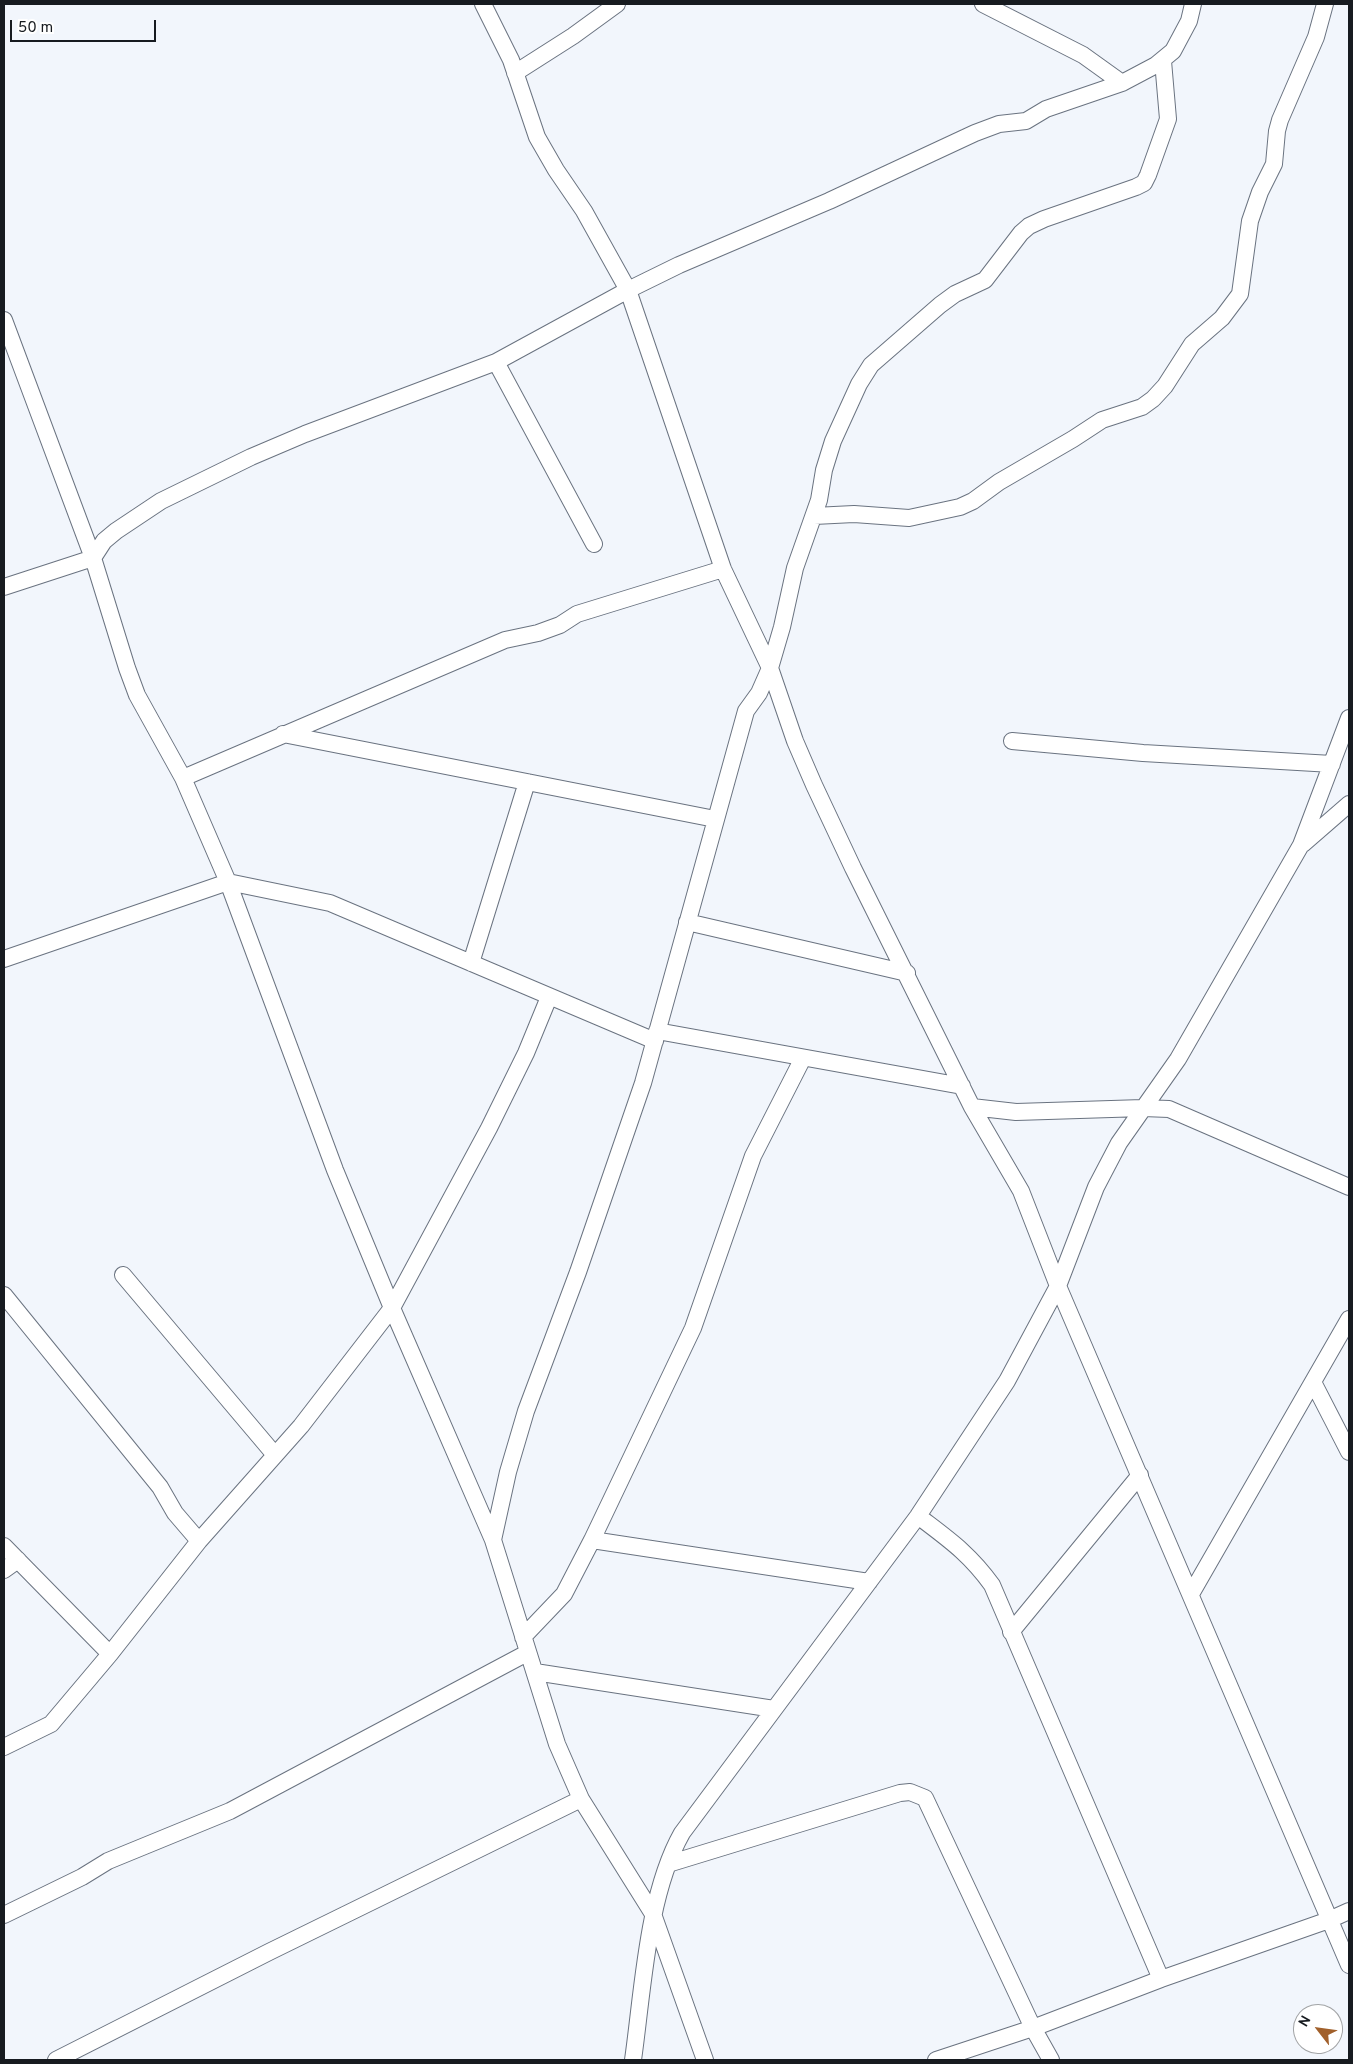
<!DOCTYPE html>
<html>
<head>
<meta charset="utf-8">
<style>
	body { margin:0 }
	#map { position:relative; width:1353px; height:2064px; overflow:hidden; background:#f2f6fc; font-family:Overpass,sans-serif }
	canvas { display:block }
	.frame { position:absolute; inset:0; border:5px solid #171b20; pointer-events:none }
	.north { position:absolute; left:1293px; top:2004px; width:50px; height:50px; box-sizing:border-box; background:#fff; border:1px solid #a2a4a6; border-radius:50%; rotate:300deg; font-size:14px; font-weight:700; line-height:20px; text-align:center; color:#171b20 }
	.north::after { content:''; display:block; margin:auto; width:18px; height:22px; background:#a1602b; clip-path:polygon(50% 0,100% 100%,50% 72%,0 100%) }
	.scale { position:absolute; left:10px; top:20px; width:146px; height:22px; box-sizing:border-box; border:2px solid #171b20; border-top:0; padding-left:6px; font-size:15px; line-height:18px; white-space:nowrap; color:#171b20; -webkit-text-stroke:4px #fff; paint-order:stroke }
</style>
</head>
<body>
<div id="map">
<canvas width="1353" height="2064"></canvas>
<div class="frame"></div>
<div class="north">N</div>
<div class="scale">50 m</div>
</div>
<script>
const g = document.querySelector('canvas').getContext('2d');
g.lineJoin = 'round';
function stroke(path, color, width, dash) { g.strokeStyle = color; g.lineWidth = width; g.lineCap = dash ? 'butt' : 'round'; g.setLineDash(dash || []); g.stroke(path); }
const street = new Path2D(`
	M483 4 511 60 537 137 556 170 584 211 628 290 723 569 770 668 795 741 814 785 853 868 972 1107 1021 1191 1058 1286 1349 1965
	M983 4 1083 55 1122 83
	M515 73 573 36 617 4
	M4 320 93 558 127 668 137 695 183 778 228 882 335 1170 392 1308 493 1540 557 1744 581 1799 653 1914 705 2060
	M496 362 594 544
	M814 516 854 514 909 518 960 507 973 501 999 482 1073 439 1102 420 1142 407 1153 399 1165 386 1192 344 1222 318 1240 294 1250 221 1260 192 1274 164 1277 131 1280 120 1316 37 1325 4
	M4 587 93 558 104 541 116 531 161 501 251 457 305 434 496 362 628 290 679 265 829 201 975 133 999 124 1026 121 1046 109 1122 83 1156 65 1173 51 1189 21 1193 4
	M283 734 715 819
	M1012 741 1143 753 1332 764
	M183 778 505 640 538 633 560 625 577 614 723 569
	M1303 844 1349 804
	M687 922 907 973
	M4 959 228 882 330 903 655 1041
	M471 963 527 782
	M657 1031 962 1086
	M972 1107 1016 1112 1143 1108 1169 1109 1349 1187
	M123 1275 275 1455
	M4 1295 160 1487 175 1513 199 1541
	M1313 1382 1349 1452
	M918 1516C948 1539 969 1553 992 1585L1161 1979
	M493 1540 508 1472 526 1411 578 1272 643 1083 746 711 759 693 770 668 782 627 795 568 819 500 824 470 833 441 859 384 871 365 940 305 955 294 985 280 1021 233 1029 226 1044 219 1136 187 1144 183 1148 175 1168 119 1163 61
	M592 1540 869 1582
	M4 1546 110 1654
	M4 1570 18 1560
	M1191 1594 1349 1319
	M1011 1632 1140 1475
	M523 1637 564 1594 592 1540 693 1328 753 1156 803 1058
	M535 1672 774 1709
	M4 1747 51 1724 110 1654 199 1541 301 1426 392 1308 489 1128 526 1053 549 997
	M668 1864 900 1793 910 1792 925 1798 1033 2028 1051 2060
	M4 1915 82 1877 108 1861 230 1811 527 1653
	M56 2060 269 1952 581 1799
	M633 2060C643 1990 647 1895 682 1833L918 1516 1007 1381 1058 1286 1096 1187 1119 1143 1178 1059 1301 845 1349 718
	M936 2060 1033 2028 1161 1979 1329 1920 1349 1911`);
stroke(street, '#6a7380', 18);
stroke(street, '#fff', 16);
</script>
</body>
</html>
